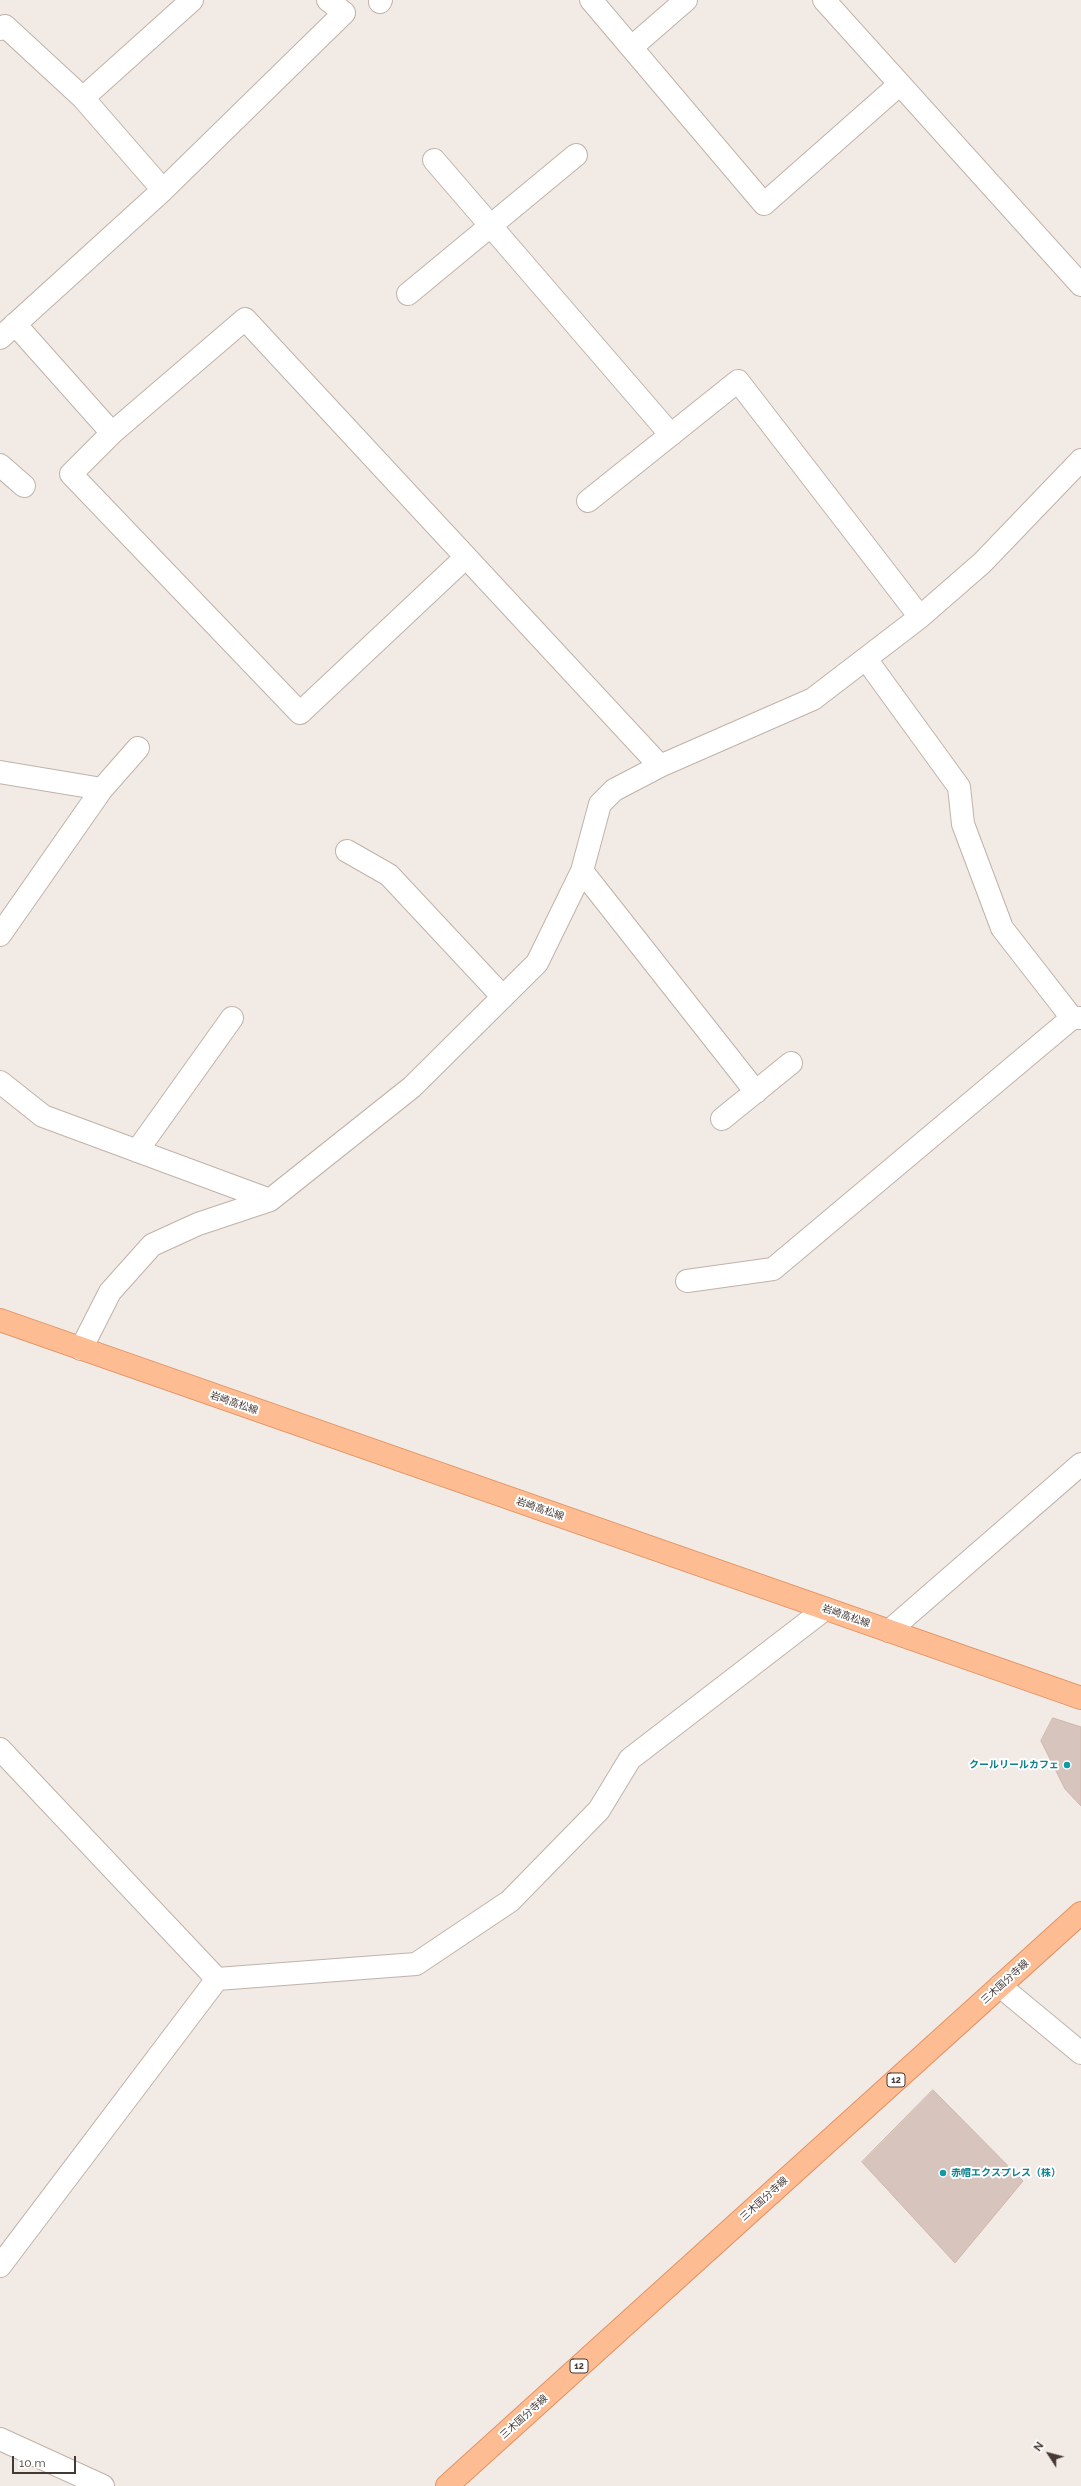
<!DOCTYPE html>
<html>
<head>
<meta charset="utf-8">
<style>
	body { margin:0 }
	#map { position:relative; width:1081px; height:2486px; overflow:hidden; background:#f2eae4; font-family:Raleway,sans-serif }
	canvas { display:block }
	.north { position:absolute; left:1029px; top:2434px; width:40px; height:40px; -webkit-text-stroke:3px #fff; paint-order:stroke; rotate:306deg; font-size:11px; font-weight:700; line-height:16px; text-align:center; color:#443934 }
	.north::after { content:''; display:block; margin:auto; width:14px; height:18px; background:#443934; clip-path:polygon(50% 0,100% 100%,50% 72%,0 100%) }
	.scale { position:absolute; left:12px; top:2456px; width:64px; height:18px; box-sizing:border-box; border:2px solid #443934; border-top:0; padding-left:5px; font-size:12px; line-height:14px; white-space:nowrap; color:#443934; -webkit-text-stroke:3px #fff; paint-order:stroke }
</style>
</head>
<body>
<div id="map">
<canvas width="1081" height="2486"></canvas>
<div class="north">N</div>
<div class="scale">10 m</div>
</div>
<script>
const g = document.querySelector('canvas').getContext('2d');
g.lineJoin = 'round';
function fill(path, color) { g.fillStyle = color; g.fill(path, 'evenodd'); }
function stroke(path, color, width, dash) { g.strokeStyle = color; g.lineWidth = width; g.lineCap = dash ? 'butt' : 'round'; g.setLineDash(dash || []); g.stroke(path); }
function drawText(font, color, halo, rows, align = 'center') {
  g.font = font + ' Raleway,"Noto Sans JP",sans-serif'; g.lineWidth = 4; g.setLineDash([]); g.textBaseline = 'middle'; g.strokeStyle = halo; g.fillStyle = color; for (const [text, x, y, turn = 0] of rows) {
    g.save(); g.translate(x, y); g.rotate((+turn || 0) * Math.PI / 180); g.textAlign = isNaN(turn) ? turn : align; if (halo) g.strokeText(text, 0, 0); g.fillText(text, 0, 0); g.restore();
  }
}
const building = new Path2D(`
	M1053 1718 1081 1727V1806L1065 1789 1041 1741Z
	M933 2090 1023 2181 955 2263 862 2162Z`);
const minor = new Path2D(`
	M192 0 83 98 163 190 344 13 328 0
	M591 0 764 204 900 84
	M824 0 1081 285
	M380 2 381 0
	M0 29 5 26 83 98
	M632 47 686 0
	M434 160 671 435
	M408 294 576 155
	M15 324 112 433
	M0 338 163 190
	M0 465 24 486
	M588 501 738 381 920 617
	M466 557 300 713 71 474 112 433 245 319 660 766
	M866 659 959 787 963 824 1002 928 1072 1018
	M0 772 102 789
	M347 851 389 875 503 997
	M582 871 756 1092
	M0 935 102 789 138 748
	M0 1082 43 1116 270 1200
	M722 1119 791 1063
	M137 1151 232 1018
	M687 1281 773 1269 1072 1018H1081
	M81 1349 110 1292 152 1245 198 1224 270 1200 412 1087 537 963 582 871 600 804 614 790 660 766 813 699 920 617 982 563 1081 460
	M889 1631 1081 1464
	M0 1749 217 1979
	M1000 1986 1081 2053
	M0 2266 217 1979 416 1964 510 1901 599 1810 630 1759 825 1609
	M0 2439 103 2486`);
const major = new Path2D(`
	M0 1320 1081 1698
	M447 2486 1081 1913`);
const markers = [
	[1067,1765,4,"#0f9aa8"],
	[943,2173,4,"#0f9aa8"]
];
const shields = [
	[896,2080,18],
	[579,2366,18]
];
const shieldNames = [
	["12",896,2080],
	["12",579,2366]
];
const streetNames = [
	["岩崎高松線",234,1403,19],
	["岩崎高松線",540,1509,19],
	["岩崎高松線",846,1616,19],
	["三木国分寺線",1005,1982,-42],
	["三木国分寺線",764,2199,-42],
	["三木国分寺線",524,2417,-42]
];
const cultureNames = [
	["クールリールカフェ",1059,1765],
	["赤帽エクスプレス（株）",951,2173,"left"]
];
fill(building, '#d7c4bd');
stroke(building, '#ceb7ad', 1);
stroke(minor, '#c0b2aa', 24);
stroke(major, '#e29362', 24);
stroke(minor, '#fff', 22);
stroke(major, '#fdbc92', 22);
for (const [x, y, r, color] of markers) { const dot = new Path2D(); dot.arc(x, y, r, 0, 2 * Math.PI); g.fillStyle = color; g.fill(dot); stroke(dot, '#fff', 1.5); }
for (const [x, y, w] of shields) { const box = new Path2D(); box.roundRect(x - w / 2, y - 7, w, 14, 3); g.fillStyle = '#fff'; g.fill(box); stroke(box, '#443934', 1); }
drawText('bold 9px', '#443934', null, shieldNames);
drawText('10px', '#443934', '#fff', streetNames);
drawText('bold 10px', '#0d838f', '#fff', cultureNames, 'right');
</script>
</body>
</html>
